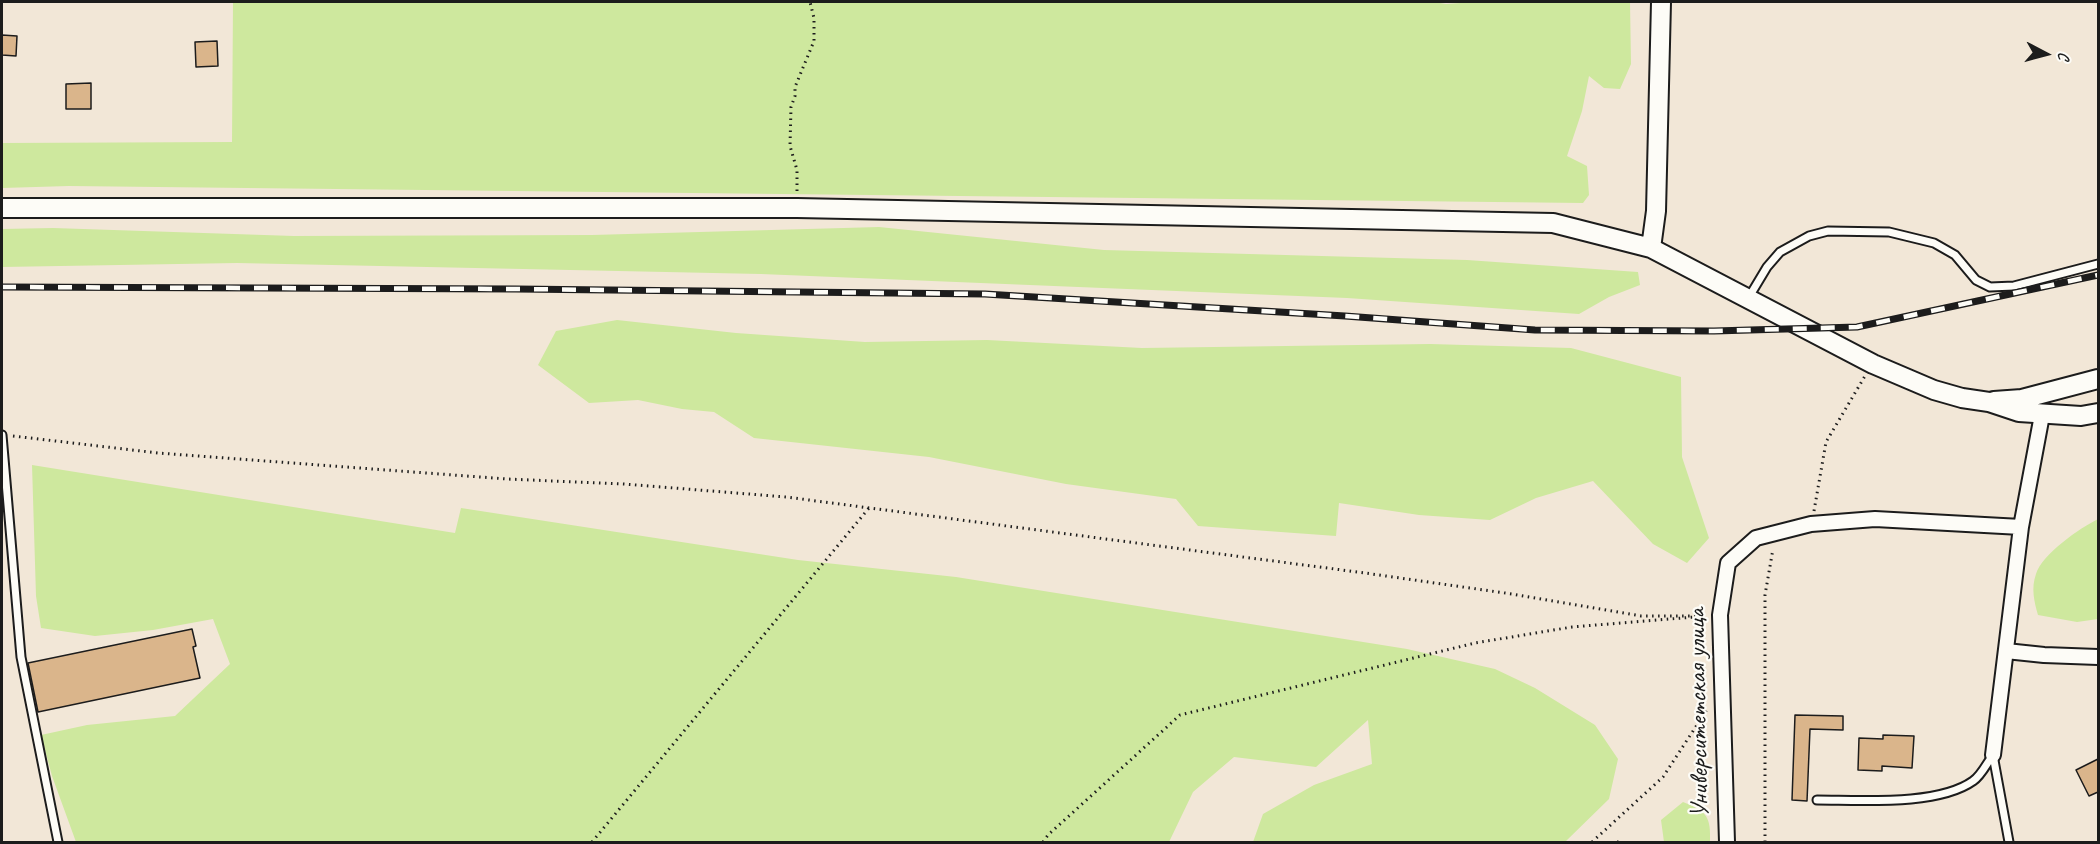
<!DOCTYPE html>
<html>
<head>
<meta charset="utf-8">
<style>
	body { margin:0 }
	#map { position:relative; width:2100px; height:844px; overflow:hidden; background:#f2e7d7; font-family:Caveat,sans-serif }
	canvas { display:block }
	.frame { position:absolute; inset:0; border:3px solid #1c1c1c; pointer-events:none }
	.north { position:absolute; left:2016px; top:24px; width:60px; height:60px; -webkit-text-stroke:4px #fdfcf7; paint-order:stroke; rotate:96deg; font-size:16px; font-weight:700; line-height:24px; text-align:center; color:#1c1c1c }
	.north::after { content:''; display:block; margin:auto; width:21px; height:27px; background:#1c1c1c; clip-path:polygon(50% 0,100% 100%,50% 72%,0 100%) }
</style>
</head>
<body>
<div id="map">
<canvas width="2100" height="844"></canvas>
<div class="frame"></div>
<div class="north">С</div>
</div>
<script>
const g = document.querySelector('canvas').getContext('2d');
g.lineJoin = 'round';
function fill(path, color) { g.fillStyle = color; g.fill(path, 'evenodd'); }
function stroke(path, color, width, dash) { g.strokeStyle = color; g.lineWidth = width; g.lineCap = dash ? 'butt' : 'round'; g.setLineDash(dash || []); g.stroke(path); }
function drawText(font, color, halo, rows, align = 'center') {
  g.font = font + ' Caveat,sans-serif'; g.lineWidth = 4.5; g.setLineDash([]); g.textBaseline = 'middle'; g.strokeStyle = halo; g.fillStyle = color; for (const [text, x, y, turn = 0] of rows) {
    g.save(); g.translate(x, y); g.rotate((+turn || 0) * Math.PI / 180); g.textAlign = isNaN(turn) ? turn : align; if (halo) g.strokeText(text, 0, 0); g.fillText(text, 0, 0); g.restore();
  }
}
const green = new Path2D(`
	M233 2H1434L1446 4 1474 2H1630L1631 64 1620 89 1604 88 1589 76 1582 111 1567 156 1587 166 1589 195 1583 203 69 186 2 188V143L232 142Z
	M879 227 1104 250 1467 260 1638 272 1640 285 1609 297 1579 314 1347 298 761 274 237 263 2 267V229L53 228 294 236 592 235Z
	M617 320 736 333 865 342 987 340 1142 348 1430 344 1571 348 1681 377 1682 457 1709 538 1687 563 1653 544 1593 481 1536 498 1490 520 1419 515 1339 503 1336 536 1198 526 1176 499 1066 484 929 457 754 438 714 412 682 409 638 400 589 403 538 365 556 331Z
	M32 465 455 533 461 508 798 560 956 577 1407 649 1495 669 1535 688 1595 725 1618 759 1609 799 1565 842H1253L1263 814 1314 785 1372 764 1368 720 1316 767 1234 757 1193 792 1169 842H76L52 776 41 735 87 725 175 716 230 664 213 619 153 630 95 636 41 628 36 596Z
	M2098 519V619L2077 622 2038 615C2034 601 2031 588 2036 574 2042 554 2080 528 2098 519Z
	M1683 802C1707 811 1711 817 1710 842H1664L1661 820Z`);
const building = new Path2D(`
	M2 35 17 36 16 56 2 55Z
	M217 41 218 66 196 67 195 42Z
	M91 83V109H66V84Z
	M192 629 196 646 193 647 200 678 38 712 28 663Z
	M1795 715 1843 716V730L1810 729 1807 801 1792 800Z
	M1883 735 1914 736 1912 768 1882 766V771L1858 770 1859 738 1883 739Z
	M2098 759V792L2089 796 2076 770Z`);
const path = new Path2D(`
	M797 191V170L790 146 791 107 795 96V87L814 41V18L810 2
	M13 436 158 453 507 479 624 484 786 497 1365 573 1512 594 1641 616H1706
	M1814 511 1826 442 1865 376
	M592 842 869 508
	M1043 842 1048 835 1180 715 1475 643 1572 627 1694 617
	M1592 842 1663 777 1708 708
	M1617 842H1619
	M1765 842V595L1773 549`);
const lane = new Path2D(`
	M1749 297 1767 267 1780 252 1809 236 1828 231 1889 232 1934 243 1955 255 1976 280 1990 287 2014 286 2098 264
	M2 435 21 657 58 842
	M1993 755 2009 842
	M1817 800C1860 800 1938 806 1973 781 1981 776 1987 763 1993 755`);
const street = new Path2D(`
	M2006 651 2044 655 2098 657
	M1993 755 2021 527 2042 415
	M1727 842 1720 615 1728 563 1756 538 1811 524 1875 519 2021 527`);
const secondary = new Path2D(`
	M2 208H797L1553 223 1651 248 1873 364 1934 390 1962 398 1989 402 2019 412 2081 416 2098 413
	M1651 248 1656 211 1661 2
	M1994 401 2022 399 2098 379`);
const rail = new Path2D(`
	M2 287 516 289 985 294 1345 316 1535 330 1714 331 1857 327 2098 275`);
const streetNames = [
	["Университетская улица",1699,713,-91]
];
fill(green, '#cee89e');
fill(building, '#dab58b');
stroke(building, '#1c1c1c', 1.5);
stroke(lane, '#1c1c1c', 11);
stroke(street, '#1c1c1c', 18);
stroke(secondary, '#1c1c1c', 22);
stroke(path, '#1c1c1c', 3, [1.5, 4.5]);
stroke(lane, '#fdfcf7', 7);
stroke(street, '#fdfcf7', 14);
stroke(secondary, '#fdfcf7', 18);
stroke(rail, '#1c1c1c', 7);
stroke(rail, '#fdfcf7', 4.5, [14]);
drawText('26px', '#1c1c1c', '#fdfcf7', streetNames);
</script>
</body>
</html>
